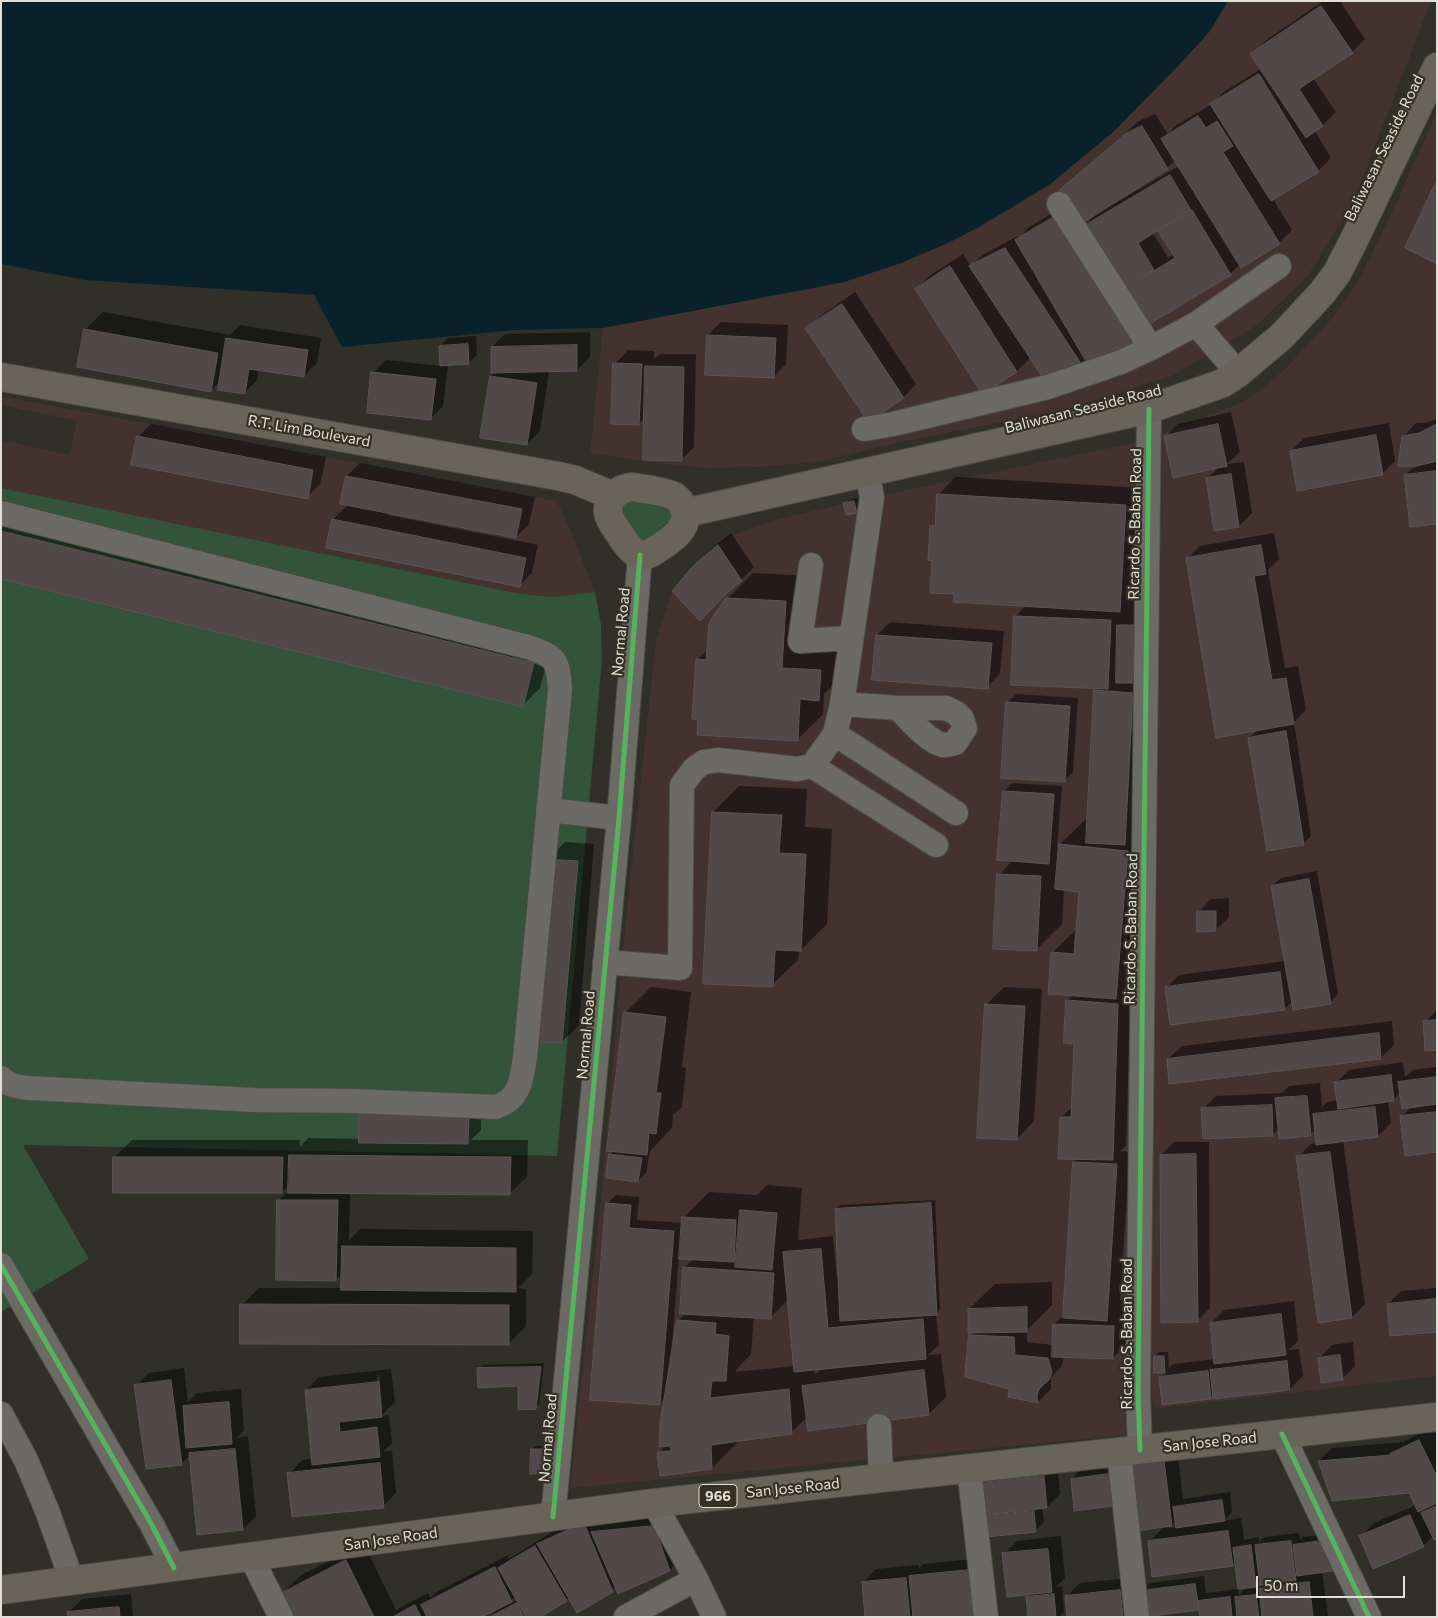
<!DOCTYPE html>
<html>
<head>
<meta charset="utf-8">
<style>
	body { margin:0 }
	#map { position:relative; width:1438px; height:1618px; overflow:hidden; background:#302f28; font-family:Commissioner,sans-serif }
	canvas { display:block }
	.frame { position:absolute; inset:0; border:2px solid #e1dfd7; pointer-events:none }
	.scale { position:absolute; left:1256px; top:1576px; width:149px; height:22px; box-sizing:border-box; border:2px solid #e1dfd7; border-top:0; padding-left:6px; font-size:15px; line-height:18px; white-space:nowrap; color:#e1dfd7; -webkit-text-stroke:4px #343124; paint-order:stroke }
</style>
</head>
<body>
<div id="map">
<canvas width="1438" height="1618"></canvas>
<div class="frame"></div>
<div class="scale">50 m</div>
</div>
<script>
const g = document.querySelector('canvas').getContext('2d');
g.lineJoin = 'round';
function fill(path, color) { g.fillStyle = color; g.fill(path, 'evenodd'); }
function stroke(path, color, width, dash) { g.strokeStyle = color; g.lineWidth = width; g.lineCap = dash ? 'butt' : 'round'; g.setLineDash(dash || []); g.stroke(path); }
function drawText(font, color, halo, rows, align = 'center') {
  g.font = font + ' Commissioner,sans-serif'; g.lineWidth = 4.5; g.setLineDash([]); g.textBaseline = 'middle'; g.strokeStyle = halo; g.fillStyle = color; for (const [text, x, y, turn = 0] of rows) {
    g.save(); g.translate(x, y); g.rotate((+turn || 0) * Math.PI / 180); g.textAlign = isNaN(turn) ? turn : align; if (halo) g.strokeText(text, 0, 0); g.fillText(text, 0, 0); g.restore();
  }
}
const education = new Path2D(`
	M1228 1H1431L1352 206 1307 277 1256 326 1172 376 1060 411 905 441 822 461 764 467 704 468 641 461 590 453 603 328 844 282 901 263 948 243 979 227 1049 185 1113 132 1179 65 1210 31Z
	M1437 112V1376L1161 1408 1157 1407 1153 1403 1151 1394 1162 434 1218 412 1240 403 1259 391 1284 370 1332 318 1359 280 1393 210Z
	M1 396 557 501 573 536 595 592 552 597 516 593 1 488V440L69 455 77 421 1 405Z
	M1138 442 1128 1435 570 1488 602 1191 621 967 656 640 672 591 692 567 712 549 736 534 776 520 854 501Z`);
const green = new Path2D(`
	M1 488 516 593 552 597 595 592 601 625 602 660 557 1156 23 1145 89 1259 1 1312Z
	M631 500 665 507 671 512V519L646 540 644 541 640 540 622 512 624 504Z`);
const water = new Path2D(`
	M1 1H1228L1210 31 1179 65 1113 132 1049 185 979 227 948 243 901 263 844 282 603 328 515 330 342 347 314 295 85 280 1 264Z`);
const shadow = new Path2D(`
	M1323 1H1340L1365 39 1352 52 1313 78 1336 112 1323 125 1315 131 1331 158 1318 171 1273 199 1292 230 1279 243 1241 267 1240 264 1230 274 1086 359 1081 364 1031 357 1017 371 983 393 916 289 929 276 963 254 971 266 984 254 1018 236 1019 238 1029 227 1065 206 1071 180 1139 121 1155 114 1168 134 1175 126 1212 104 1225 91 1261 69 1252 54 1265 41ZM1175 160 1179 166 1096 214 1086 224 1084 220 1167 168ZM1159 229 1174 254 1168 258 1153 233Z
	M855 292 916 384 904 397 868 420 807 329 820 316Z
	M103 312 230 335 240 325 321 338 317 363 304 376 259 370 257 380 244 393 221 380 211 390 85 330Z
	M721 322 788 325 786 364 773 377 708 335Z
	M590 332V357L577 370 549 371 540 431 527 444 491 376 495 372 492 347 505 334Z
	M476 336 477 355 469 363 448 364 443 406 430 419 373 373 386 360 441 366 440 346 448 338Z
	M628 350 654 351V359L660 354H696L694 447 681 460 645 417 639 424 615 364Z
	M1231 412 1240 452 1227 464 1244 462 1252 513 1239 526 1207 479 1219 467 1165 437 1178 424Z
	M1437 419V522L1405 476 1415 465 1403 437 1416 423H1426Z
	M1389 423 1395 461 1382 474 1291 451 1304 438Z
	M151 424 326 457 320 484 307 497 138 437Z
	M360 463 535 497 529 524 516 537 389 512 388 515 538 545 532 573 519 586 327 547 333 519 348 505 347 476Z
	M955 477 1143 488 1141 972 1122 991H1131L1126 1146 1120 1151 1130 1152 1120 1300 1140 1301 1138 1332 1113 1358 1064 1356 1062 1366 1051 1377V1389L1038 1402 1010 1388 970 1336 974 1332 969 1309 995 1284 1052 1282V1305L1027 1330V1342L1053 1345 1054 1324 1065 1314 1074 1162 1079 1158 1061 1118 1072 1107 1075 1043 1067 1001 1073 995 1052 953 1078 928 1081 891 1064 889 1062 924 1036 950 999 875 1013 860 1004 791 1012 783 1062 786 1057 847 1086 819H1089L1095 691 1098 688 1016 616 1026 605 955 593 934 559 931 527 936 522 938 495Z
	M858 498 860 508 856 511 845 504 849 500Z
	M1 510 551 645 540 688 522 706 1 577Z
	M731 533 754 567 741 580 699 562 712 548Z
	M1274 533 1279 559 1268 570 1285 668 1298 666 1306 710 1294 722 1311 836 1303 844 1249 738 1259 729 1187 559 1200 546Z
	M753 573 812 576 807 643 846 645 844 674 824 694 823 714 797 740 699 719 697 660 708 649 727 599Z
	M890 622 1004 631 1000 674 987 687 877 635Z
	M1016 694 1078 698 1073 772 1065 780 1007 703Z
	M739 786 807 789 805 827 832 829 827 924 801 950H799L798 960 772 985 713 812Z
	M565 842 594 844 579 1025 562 1042 548 860Z
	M1317 871 1338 994 1330 1003 1293 1001 1284 1009 1166 988 1179 975 1285 961 1272 886 1281 878Z
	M1229 898V917L1216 930 1198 912 1211 899Z
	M651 987 691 992 682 1067 686 1068 682 1107 673 1115 672 1128 650 1151 646 1173 638 1181 610 1155 615 1150 625 1013Z
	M1004 987 1042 989 1034 1121 1017 1139 986 1005Z
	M1437 1010V1049L1425 1022Z
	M1392 1021 1394 1045 1381 1058 1168 1059 1182 1046Z
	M1403 1062 1405 1077 1413 1070 1437 1067V1151L1401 1117 1412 1106 1401 1092 1393 1100 1388 1101 1391 1123 1378 1136 1343 1140 1365 1304 1352 1317 1298 1157 1311 1144 1317 1143 1315 1130 1310 1135 1279 1129 1272 1135 1203 1109 1216 1096 1282 1093 1289 1086 1320 1083 1322 1107 1327 1102 1338 1100 1336 1083 1349 1070Z
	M481 1099V1130L471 1140H528L527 1177 509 1194 350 1193 349 1241 360 1229 533 1231 532 1274 518 1288 526 1289V1326L508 1344 242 1305 259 1288H342L343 1273 336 1280 279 1200 290 1189V1184L282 1192 114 1158 132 1140H300V1147L308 1138 360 1139Z
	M1174 1142H1209L1210 1308 1197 1321 1161 1155Z
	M767 1185 802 1188 798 1240 833 1236 837 1277 839 1276 836 1209 840 1205 935 1200 940 1310 936 1314 939 1345 928 1355 941 1354 946 1397 929 1414 807 1417 792 1432 738 1440V1442L712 1468 659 1453 666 1445 665 1398 660 1404 607 1204 616 1195 639 1197 637 1220 683 1223V1218L709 1192 757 1195ZM679 1257 694 1258 684 1268 686 1313 678 1321 674 1345H672ZM789 1299 795 1366 735 1372 736 1370 751 1354 754 1317 770 1318ZM822 1368 815 1375 814 1369Z
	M1437 1288V1330L1388 1304 1401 1291Z
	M1294 1301 1298 1341 1289 1350 1299 1349 1303 1376 1290 1389 1214 1394 1210 1398 1160 1377 1166 1372H1156L1155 1356 1159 1352H1168L1169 1369 1173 1364 1215 1359 1211 1323 1224 1310Z
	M1353 1342 1355 1366 1342 1379 1319 1358 1332 1345Z
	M544 1363 539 1404 535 1408 519 1385 478 1369 482 1365Z
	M184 1368 188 1402 197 1393 241 1389 244 1430 237 1438 248 1436 256 1516 243 1529 190 1455 182 1463 147 1468 136 1386 149 1373Z
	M391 1369 395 1402 381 1416 389 1415 392 1443 383 1452 392 1451 396 1493 383 1506 289 1474 302 1460 313 1459 306 1390 319 1377ZM377 1375H379L382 1406H380Z
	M1432 1427 1437 1437V1537L1433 1536 1423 1546 1361 1536 1374 1523 1416 1505 1410 1492 1319 1461 1332 1448 1403 1442Z
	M536 1446H547L546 1469 542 1473 532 1449Z
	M1177 1448 1183 1499 1230 1492 1232 1512 1223 1521 1241 1518 1244 1540 1259 1537V1542L1265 1537 1299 1533 1300 1540 1303 1537 1336 1533 1340 1561 1331 1570 1322 1571 1328 1617H1202L1201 1608 1145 1616 1142 1592 1150 1583 1204 1576 1206 1593 1238 1589 1239 1595 1245 1589 1262 1587 1267 1583 1261 1580 1255 1585 1236 1562 1232 1565 1149 1542 1165 1526 1128 1465ZM1176 1521 1177 1527 1169 1528Z
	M1057 1464 1060 1494 1047 1507H1042L1044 1522 1035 1531 986 1516 990 1513 981 1483 994 1470Z
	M1117 1466 1121 1497 1112 1505 1072 1479 1080 1470Z
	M597 1511 667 1513 683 1557 670 1570 616 1587 578 1611 570 1597 538 1617H490L501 1606 479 1617H295L283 1593 301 1575 364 1544 396 1610 428 1593 430 1598 435 1593 508 1555 509 1559 552 1532ZM516 1596 518 1600 507 1605V1604Z
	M1061 1536 1065 1578 1056 1587 1062 1586 1064 1612 1059 1617H1029L1028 1597 1032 1593 1004 1554 1017 1541Z
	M983 1558 987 1617H867L863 1582 876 1569 919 1565V1568L923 1564Z
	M1133 1578 1129 1617H1068L1067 1596 1080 1583Z
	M131 1594 133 1617H69V1612L82 1599Z`);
const building = new Path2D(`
	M1321 6 1353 53 1299 89 1323 126 1306 138 1250 54Z
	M1259 74 1319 172 1271 201 1210 104Z
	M1198 116 1206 128 1217 121 1233 146 1223 152 1280 244 1241 268 1161 139Z
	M1142 126 1168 169 1076 227 1056 193 1125 134Z
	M1170 175 1191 210 1138 243 1154 270 1120 290 1081 228Z
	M1437 180V264L1405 248Z
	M1192 210 1231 275 1143 328 1121 291 1175 258 1158 231Z
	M1059 214 1137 343 1090 368 1015 240Z
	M1005 248 1082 365 1047 384 969 266Z
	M950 266 1017 372 982 394 915 289Z
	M842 304 904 398 868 422 805 328Z
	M84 329 218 353 211 392 77 367Z
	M707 335 776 338 774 378 705 375Z
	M226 338 308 350 304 377 249 369 245 394 218 390Z
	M468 344 469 364 440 366 439 346Z
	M577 345V371L491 373V347Z
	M613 363 642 364 639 425 611 424Z
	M645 366 684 367 682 461 643 460Z
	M371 372 436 379 431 420 367 413Z
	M490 376 537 383 527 445 480 438Z
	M1218 424 1227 466 1173 478 1164 436Z
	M1437 424V461L1413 467 1398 466 1402 436 1419 433Z
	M1376 435 1383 475 1297 491 1290 451Z
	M137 436 313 470 308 499 131 465Z
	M1437 471V524L1410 527 1404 475Z
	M1231 474 1239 527 1214 531 1206 478Z
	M346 476 522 509 516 538 340 504Z
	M937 494 1126 505 1120 612 953 602 954 594 930 593 932 561 928 560 930 526 935 525Z
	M854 501 857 513 846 515 843 503Z
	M332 519 526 558 520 587 326 548Z
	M1 531 534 663 523 707 1 579Z
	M718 545 742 581 727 593 700 621 672 591 692 567Z
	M1261 545 1266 574 1254 576 1272 680 1286 678 1294 724 1216 738 1186 558Z
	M726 598 786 601 782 668 821 670 819 701 800 699 798 741 697 735 698 720 692 719 696 659 706 660 709 623Z
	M1014 616 1111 620 1108 689 1011 685Z
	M1117 625H1136L1135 683H1116Z
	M876 635 992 643 988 689 872 680Z
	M1094 690 1133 693 1125 845 1086 843Z
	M1006 702 1070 706 1065 782 1001 778Z
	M1286 731 1304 845 1267 851 1248 738Z
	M1003 791 1054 794 1049 864 997 860Z
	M712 812 782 815 779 853 806 854 801 951 775 950 773 987 703 984Z
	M1059 844 1128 851 1116 999 1048 994 1051 952 1074 954 1079 892 1055 889Z
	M546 859 578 861 562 1043 531 1041Z
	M997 874 1041 876 1037 951 993 949Z
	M1309 879 1331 1004 1293 1010 1271 886Z
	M1197 911H1216V931L1197 932Z
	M1280 972 1285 1010 1170 1025 1165 987Z
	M1066 1000 1118 1004 1113 1160 1058 1159 1060 1117H1071L1074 1044 1064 1043Z
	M985 1004 1025 1006 1017 1140 977 1138Z
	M624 1012 666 1017 656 1093H661L656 1134 649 1133 647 1155 607 1151Z
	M1437 1020V1050L1425 1051 1423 1021Z
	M1379 1033 1381 1059 1169 1084 1167 1059Z
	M1391 1075 1394 1101 1338 1109 1334 1082Z
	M1437 1077V1104L1402 1109 1398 1082Z
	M1307 1096 1311 1136 1279 1139 1275 1098Z
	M1272 1105 1273 1136 1203 1139 1201 1108Z
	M1375 1107 1378 1137 1316 1145 1313 1114Z
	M359 1111 469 1112 468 1144 359 1143Z
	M1437 1112V1152L1405 1156 1400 1116Z
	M1330 1152 1352 1318 1318 1323 1296 1156Z
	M609 1154 642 1158 638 1182 606 1178Z
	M1196 1154 1198 1322 1161 1323 1160 1155Z
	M289 1155 511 1157 510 1195 288 1193Z
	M113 1157H283L282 1193H113Z
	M1073 1162 1117 1164 1107 1321 1063 1318Z
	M277 1200H338L336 1281 276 1280Z
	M606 1203 631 1205 629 1228 674 1231 660 1405 590 1400Z
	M931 1203 937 1315 840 1321 835 1209Z
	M740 1210 777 1213 772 1270 735 1267Z
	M682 1217 736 1220 734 1262 679 1259Z
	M342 1246 516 1248V1292L341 1290Z
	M821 1249 828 1328 923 1319 926 1359 794 1372 783 1252Z
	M683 1267 774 1273 771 1319 680 1314Z
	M1437 1299V1332L1390 1336 1387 1304Z
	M240 1304 509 1305V1345L240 1344Z
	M1027 1307V1332L968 1333V1309Z
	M1281 1314 1286 1355 1214 1364 1210 1323Z
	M677 1320 716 1323 715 1334 729 1336 726 1381H712L710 1398 789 1389 792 1434 711 1445 712 1469 660 1476 657 1452 671 1451 670 1446 659 1447 660 1424Z
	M1053 1324 1114 1326 1113 1359 1052 1357Z
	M969 1335 1014 1337 1015 1355 1048 1358 1052 1372 1049 1380 1042 1386 1038 1391 1037 1397 1038 1403 1008 1397 1009 1389 965 1377Z
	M1340 1355 1343 1380 1321 1383 1318 1358Z
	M1154 1356H1164L1165 1373H1154Z
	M1287 1361 1290 1390 1213 1399 1210 1370Z
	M541 1367 536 1409 518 1410V1386L478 1388 477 1368Z
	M924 1370 929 1415 808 1431 802 1386Z
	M1208 1371 1211 1399 1162 1405 1159 1377Z
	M171 1380 182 1465 146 1469 134 1385Z
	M379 1382 382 1417 339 1422 340 1432 377 1427 380 1457 312 1465 305 1390Z
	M229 1402 232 1444 186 1448 183 1406Z
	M1419 1440 1437 1477V1503L1418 1512 1409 1493 1332 1501 1318 1461 1391 1455 1390 1454Z
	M235 1449 243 1530 197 1535 189 1453Z
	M531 1449H543L542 1474H530Z
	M1164 1460 1172 1526 1135 1531 1127 1465Z
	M380 1463 384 1508 292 1517 287 1473Z
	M1109 1474 1113 1506 1074 1511 1071 1479Z
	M1044 1476 1047 1508 983 1515 980 1483Z
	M1222 1500 1225 1521 1176 1528 1173 1507Z
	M1437 1506V1539L1434 1540 1421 1513Z
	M1034 1511 1036 1532 987 1537 985 1516Z
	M1410 1515 1424 1547 1373 1569 1359 1536Z
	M584 1523 613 1592 577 1613 537 1544Z
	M654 1526 670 1571 618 1594 591 1532Z
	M1228 1531 1233 1566 1152 1577 1148 1541Z
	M1328 1540 1332 1571 1297 1576 1293 1545Z
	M1291 1541 1296 1580 1260 1585 1255 1545Z
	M1251 1545 1256 1587 1238 1589 1233 1548Z
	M535 1546 567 1601 541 1617H526L498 1568Z
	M1048 1549 1052 1592 1007 1597 1002 1553Z
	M346 1560 374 1617H294L282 1593Z
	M495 1567 512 1602 482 1617H427L421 1605Z
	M970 1570 974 1617H913L909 1576Z
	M906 1578 910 1617H865L862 1582Z
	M1309 1582 1313 1617H1262L1259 1589Z
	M1195 1584 1199 1610 1144 1617 1141 1591Z
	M1120 1590 1123 1617H1067L1065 1596Z
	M1054 1594 1056 1617H1028L1026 1597Z
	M1256 1595 1259 1617H1237L1235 1597Z
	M1230 1597 1232 1617H1200L1198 1601Z
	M517 1603 524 1617H490Z
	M415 1605 421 1617H393Z
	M119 1607 120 1617H68L67 1612Z`);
const minor = new Path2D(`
	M1059 204 1151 348 1196 324 1279 266
	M1196 324 1238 373
	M864 429 893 424 1048 387 1121 362 1151 348
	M1 513 528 647C557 657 558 660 560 690L525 1057C521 1080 521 1098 496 1107L355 1101 254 1100 29 1088C18 1087 10 1086 1 1078
	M811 565 800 641 851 638
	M842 704 898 708H946L956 713 962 719 965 728 955 743C951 744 947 745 943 745 927 741 909 719 898 708
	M835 734 956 813
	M812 766 936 845
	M548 810 619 818
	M605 962 680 968 682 785 694 769 704 762 718 760 797 769 812 766 835 734 842 704 872 497 867 472
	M1 1265 152 1525 174 1568
	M1 1414 26 1460 48 1513 72 1581
	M879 1426 881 1478
	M1282 1434 1369 1617
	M1140 1450 1138 1391 1149 409
	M1119 1452 1137 1617
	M969 1468 986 1617
	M654 1503 696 1579 714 1617
	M553 1517 619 818 640 555
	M251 1557 281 1617
	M626 1617 696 1579`);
const major = new Path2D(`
	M1 377 558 476 575 480 613 496
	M632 487C643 489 665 491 674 496 679 499 683 506 685 511 689 530 668 542 654 551 637 563 627 545 619 533 615 527 609 520 608 512 607 498 619 488 632 487Z
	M685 513 1149 409 1223 383 1238 373 1282 336 1322 293 1337 273 1353 242 1437 67
	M1 1590 654 1503 1437 1417`);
const cycleway = new Path2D(`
	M1 1265 152 1525 174 1568
	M1282 1434 1369 1617
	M1140 1450 1138 1391 1149 409
	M553 1517 619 818 640 555`);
const shields = [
	[718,1496,38]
];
const shieldNames = [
	["966",718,1496]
];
const streetNames = [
	["Baliwasan Seaside Road",1384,148,-64],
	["Baliwasan Seaside Road",1083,409,-14],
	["R.T. Lim Boulevard",309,431,10],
	["Ricardo S. Baban Road",1135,524,-89],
	["Normal Road",621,632,-85],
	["Ricardo S. Baban Road",1131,929,-89],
	["Normal Road",586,1035,-85],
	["Ricardo S. Baban Road",1127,1334,-90],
	["Normal Road",548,1438,-85],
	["San Jose Road",1210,1442,-6],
	["San Jose Road",793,1488,-6],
	["San Jose Road",391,1539,-8]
];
fill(education, '#44322f');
fill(green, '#33533a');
fill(water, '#09212b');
fill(shadow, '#0007');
fill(building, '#524749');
stroke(building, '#585553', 1);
stroke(minor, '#4c4b45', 26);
stroke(major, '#4c4b45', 30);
stroke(minor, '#6b6a64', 24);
stroke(major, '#69645a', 28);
stroke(cycleway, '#56b35d', 5);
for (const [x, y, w] of shields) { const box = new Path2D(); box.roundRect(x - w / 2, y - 11.5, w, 23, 4); g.fillStyle = '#343124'; g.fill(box); stroke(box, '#e1dfd7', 1); }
drawText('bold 14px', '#e1dfd7', null, shieldNames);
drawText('15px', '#e1dfd7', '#343124', streetNames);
</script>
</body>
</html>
